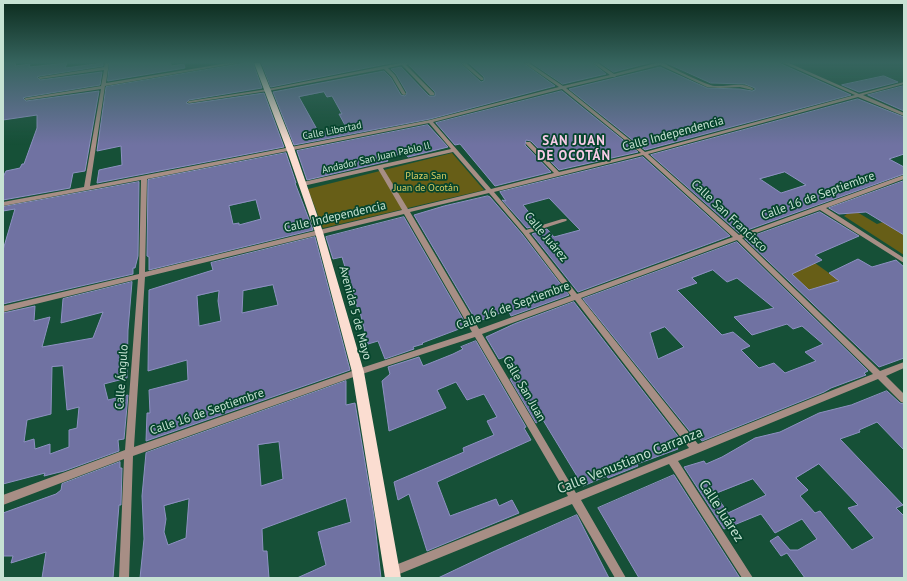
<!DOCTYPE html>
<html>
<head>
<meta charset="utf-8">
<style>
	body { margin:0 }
	#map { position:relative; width:907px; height:581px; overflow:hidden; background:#165037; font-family:"PT Sans",sans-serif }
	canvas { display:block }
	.frame { position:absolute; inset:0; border:4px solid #c6e2d3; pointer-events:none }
</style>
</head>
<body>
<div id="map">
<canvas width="907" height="581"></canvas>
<div class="frame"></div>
</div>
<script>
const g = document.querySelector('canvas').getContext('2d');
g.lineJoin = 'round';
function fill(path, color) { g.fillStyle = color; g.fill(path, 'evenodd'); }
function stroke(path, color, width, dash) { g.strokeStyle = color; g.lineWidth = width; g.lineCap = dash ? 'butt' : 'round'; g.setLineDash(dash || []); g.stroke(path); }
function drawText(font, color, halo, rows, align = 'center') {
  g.font = font + ' "PT Sans",sans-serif'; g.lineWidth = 3.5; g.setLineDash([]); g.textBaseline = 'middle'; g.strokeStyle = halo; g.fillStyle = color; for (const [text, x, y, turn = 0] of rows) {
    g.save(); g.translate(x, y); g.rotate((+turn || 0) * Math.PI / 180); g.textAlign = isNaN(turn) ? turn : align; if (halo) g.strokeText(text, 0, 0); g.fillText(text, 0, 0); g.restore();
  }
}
const green = new Path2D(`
	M452 153 484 190 323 228 308 189Z
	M857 212 877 224 883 222 904 235V255L844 216 847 214Z
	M815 263 840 281 809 290 787 269 809 266Z`);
const building = new Path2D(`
	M3 63H16L15 66 30 64 29 67 67 63 65 68 103 63V66L40 76 37 77 40 80 102 72 100 85 26 97 23 98 26 101 99 91 85 171 73 173 70 188 3 200V177L6 171 20 168 22 164H24L37 128V115L3 120Z
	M110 63H171V66L184 64 185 68 108 81Z
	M245 63H253L262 88 189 100 186 103 189 104 264 93 284 147 97 183 99 170 122 165 121 146 97 151 106 87Z
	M262 63H391L271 87Z
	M411 63H460L481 82 484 81V77L469 63H523L555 86 430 119 294 145 273 92 384 71 391 78 401 95 405 96 407 93 396 74 391 69 401 67 429 96H435V92L409 65ZM324 92 327 97 332 96 342 114H339L346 127 319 133 299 97Z
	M532 63H592L606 74 563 84Z
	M601 63H649L614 72Z
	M667 63H779L851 95 645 150 569 89 660 67 707 88 740 89 752 91 755 90V88L745 84 711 83Z
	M884 76 898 82 859 92 842 85Z
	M904 86V111L868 95Z
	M562 91 638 152 559 170 531 141 526 140 525 145 551 172 495 186 460 144 455 145 436 123Z
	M858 99 904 117V154L889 159 904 167V174L739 233 651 155ZM785 172 806 185 781 193 760 179Z
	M428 125 448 147 408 157 404 153 386 158 388 161 307 180 297 151Z
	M286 153 296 183H295L313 230 149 270V257L147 256 148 180ZM256 200 261 219 239 225V223L233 224 229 206Z
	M643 157 730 236 578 292 532 234 547 229 554 237 580 230 549 198 523 205 539 225 527 228 502 200 506 201 500 192Z
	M904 181V235L866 212 839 214 829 208Z
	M139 182 138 256 135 268H133V274L3 304V250L15 209 3 211V207Z
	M488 196 490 197 522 234 569 295 511 316 508 310 477 322 414 215 444 206Z
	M820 212 859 236 815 255 822 260 792 274 809 290 839 281 829 273 858 259 872 267 896 260 904 267V358L879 367 745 239Z
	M404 217 467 326 422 343 423 344 413 347 414 349 385 359 378 341 368 344 360 312 359 313 342 257 333 259 326 237Z
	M315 237 350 370 146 441 147 413H150L149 390 188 380 187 360 148 371 149 290 213 270 211 263ZM273 285 278 305 242 313 243 291ZM219 291 218 301 221 321 199 326 197 296Z
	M737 242 868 371 864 373 866 375 831 388 824 392 702 441 695 433 692 434 583 299ZM713 270 727 282 737 278 774 308 734 317 752 335 787 324 793 329 802 326 823 344 805 352 816 361 785 373 774 363 759 368 741 350 750 346 733 332 722 335 677 290 697 283 692 278ZM665 327 684 347 658 359 650 333Z
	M132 282 128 330 127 378 104 384 108 400 128 395 124 439 118 440 119 451 64 471 44 476 45 473 3 484V313L35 306 34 321 50 317 42 347 93 338 103 312 61 323 63 299ZM63 366 67 410 79 407 77 428 69 430V447L50 454V444L35 449 34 439 24 442 27 420 51 414 52 367Z
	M574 302 680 439 672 442 678 449 637 464 638 466 608 478 607 476 583 486 543 420 536 423 510 379 519 375 507 356 499 359 486 337 514 324Z
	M476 341 526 427 524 428 531 440 437 482 450 516 496 499 499 506 512 500 519 513 427 551 409 494 398 500 394 482 464 452 463 448 494 435 487 421 497 417 484 394 467 400 456 382 437 390 446 408 389 431 382 381 390 374 388 367 419 357 423 366 453 354 463 349 461 347Z
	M346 381V405L355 403 374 516 381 578H297L326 565 318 532 351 522 346 498 262 529 263 551H267L269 578H140L144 539 142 496 146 453ZM279 442 283 479 261 486 258 445ZM189 499 186 538 168 545 164 532 166 519 164 506Z
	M887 391 900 403 904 404V450L877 422 859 430 860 432 840 439 903 505 896 508 904 516V578H805L787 553 781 556 770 541 778 536 790 550H798L817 539 802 519 775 533 761 514 724 529 684 467 704 461 706 464 722 457 755 438 780 432 819 413 851 405ZM819 464 858 505 848 508 874 538 852 550 820 511 815 513 800 496 808 490 796 478ZM753 479 766 495 728 513 715 494Z
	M120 462V468H122L121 505H119L113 578H42L46 552 11 563 13 556H3V513L56 494 61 490 62 484Z
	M674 475 740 578H639L598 508Z
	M577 515 609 578H438L495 551Z`);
const minor = new Path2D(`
	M105 63H109L106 83 228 63H239L105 86 90 186 430 120 559 87 524 63H529L563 86 610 75 593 63H598L614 74 656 63H664C671 68 706 85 715 86 728 87 742 81 754 89L752 90 740 87 720 88 707 87 660 65 616 76 615 77H612L566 88 645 152 855 95 783 63H789L859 94 904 82V84L863 95 904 113V116L858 97 648 154 739 235 904 175V179L826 208 904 258V263L820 210 742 238 880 371 904 362V368L886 376 904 394V403L901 402 878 379 678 461 753 578H742L669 464 581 500 626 578H615L572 504 392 577 388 576 387 572 388 568 568 496 475 337 359 375 133 456 129 578H119L124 459 3 505V495L125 450 138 279 3 312V306L139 274 141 180 3 206V202L84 187 101 89 26 100 24 99 26 98 101 86 104 70 40 79 38 78 40 77 104 67ZM562 89 641 153 559 172 530 142H526V144L554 173 491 189 433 122ZM429 123 451 149 303 182 300 184 303 186 378 169 402 210 145 272 147 179ZM453 152 486 190 408 209 383 168ZM643 155 733 237 577 294 529 233 566 221 567 220 566 219H562L526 230 494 192ZM489 193 523 233 571 296 479 329 410 212ZM404 214 472 332 358 369 134 447 145 277ZM737 240 873 374 698 444 581 298ZM575 300 689 448 576 493 482 334Z
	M400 63H410L406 65 434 93V95H430L402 65 388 68 395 75 406 94 404 95 402 94 392 77 384 69 268 91 189 103 187 102 189 101 268 89Z
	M461 63H466L483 78V80H481Z`);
const major = new Path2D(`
	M254 63H260L294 148 323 232 364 372 401 578H385L352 372 315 232 286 148Z`);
const farStreetnames = [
	["Calle Libertad",332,131,-11],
	["Andador San Juan Pablo ll",376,158,-13]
];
const farParknames = [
	["Plaza San",426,176],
	["Juan de Ocotán",426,188]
];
const streetNames = [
	["Calle Independencia",673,134,-15],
	["Calle 16 de Septiembre",818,196,-20],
	["Calle San Francisco",729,216,43],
	["Calle Independencia",335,217,-13],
	["Calle Juárez",546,237,50],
	["Calle 16 de Septiembre",513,306,-20],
	["Avenida 5 de Mayo",355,313,75],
	["Calle Ángulo",122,377,-86],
	["Calle San Juan",524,389,60],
	["Calle 16 de Septiembre",207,412,-19]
];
const farDistrictnames = [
	["SAN JUAN",574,141],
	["DE OCOTÁN",574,156]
];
const nearStreetnames = [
	["Calle Venustiano Carranza",630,461,-22],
	["Calle Juárez",721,511,57]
];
fill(green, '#675e17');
fill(building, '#7072a2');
stroke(building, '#8e91c2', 1);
fill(minor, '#a78e85');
fill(major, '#fbddd1');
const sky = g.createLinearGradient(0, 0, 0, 145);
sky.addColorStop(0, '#0c2c1e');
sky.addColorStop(0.43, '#36645e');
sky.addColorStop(1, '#36645e00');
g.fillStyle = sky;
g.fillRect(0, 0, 907, 145);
drawText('10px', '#c6e2d3', '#06452d', farStreetnames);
drawText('10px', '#dbcc61', '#06452d', farParknames);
drawText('12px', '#c6e2d3', '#06452d', streetNames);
g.letterSpacing = '1px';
drawText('bold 13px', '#f8cce7', '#06452d', farDistrictnames);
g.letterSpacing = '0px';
drawText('14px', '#c6e2d3', '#06452d', nearStreetnames);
</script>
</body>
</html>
